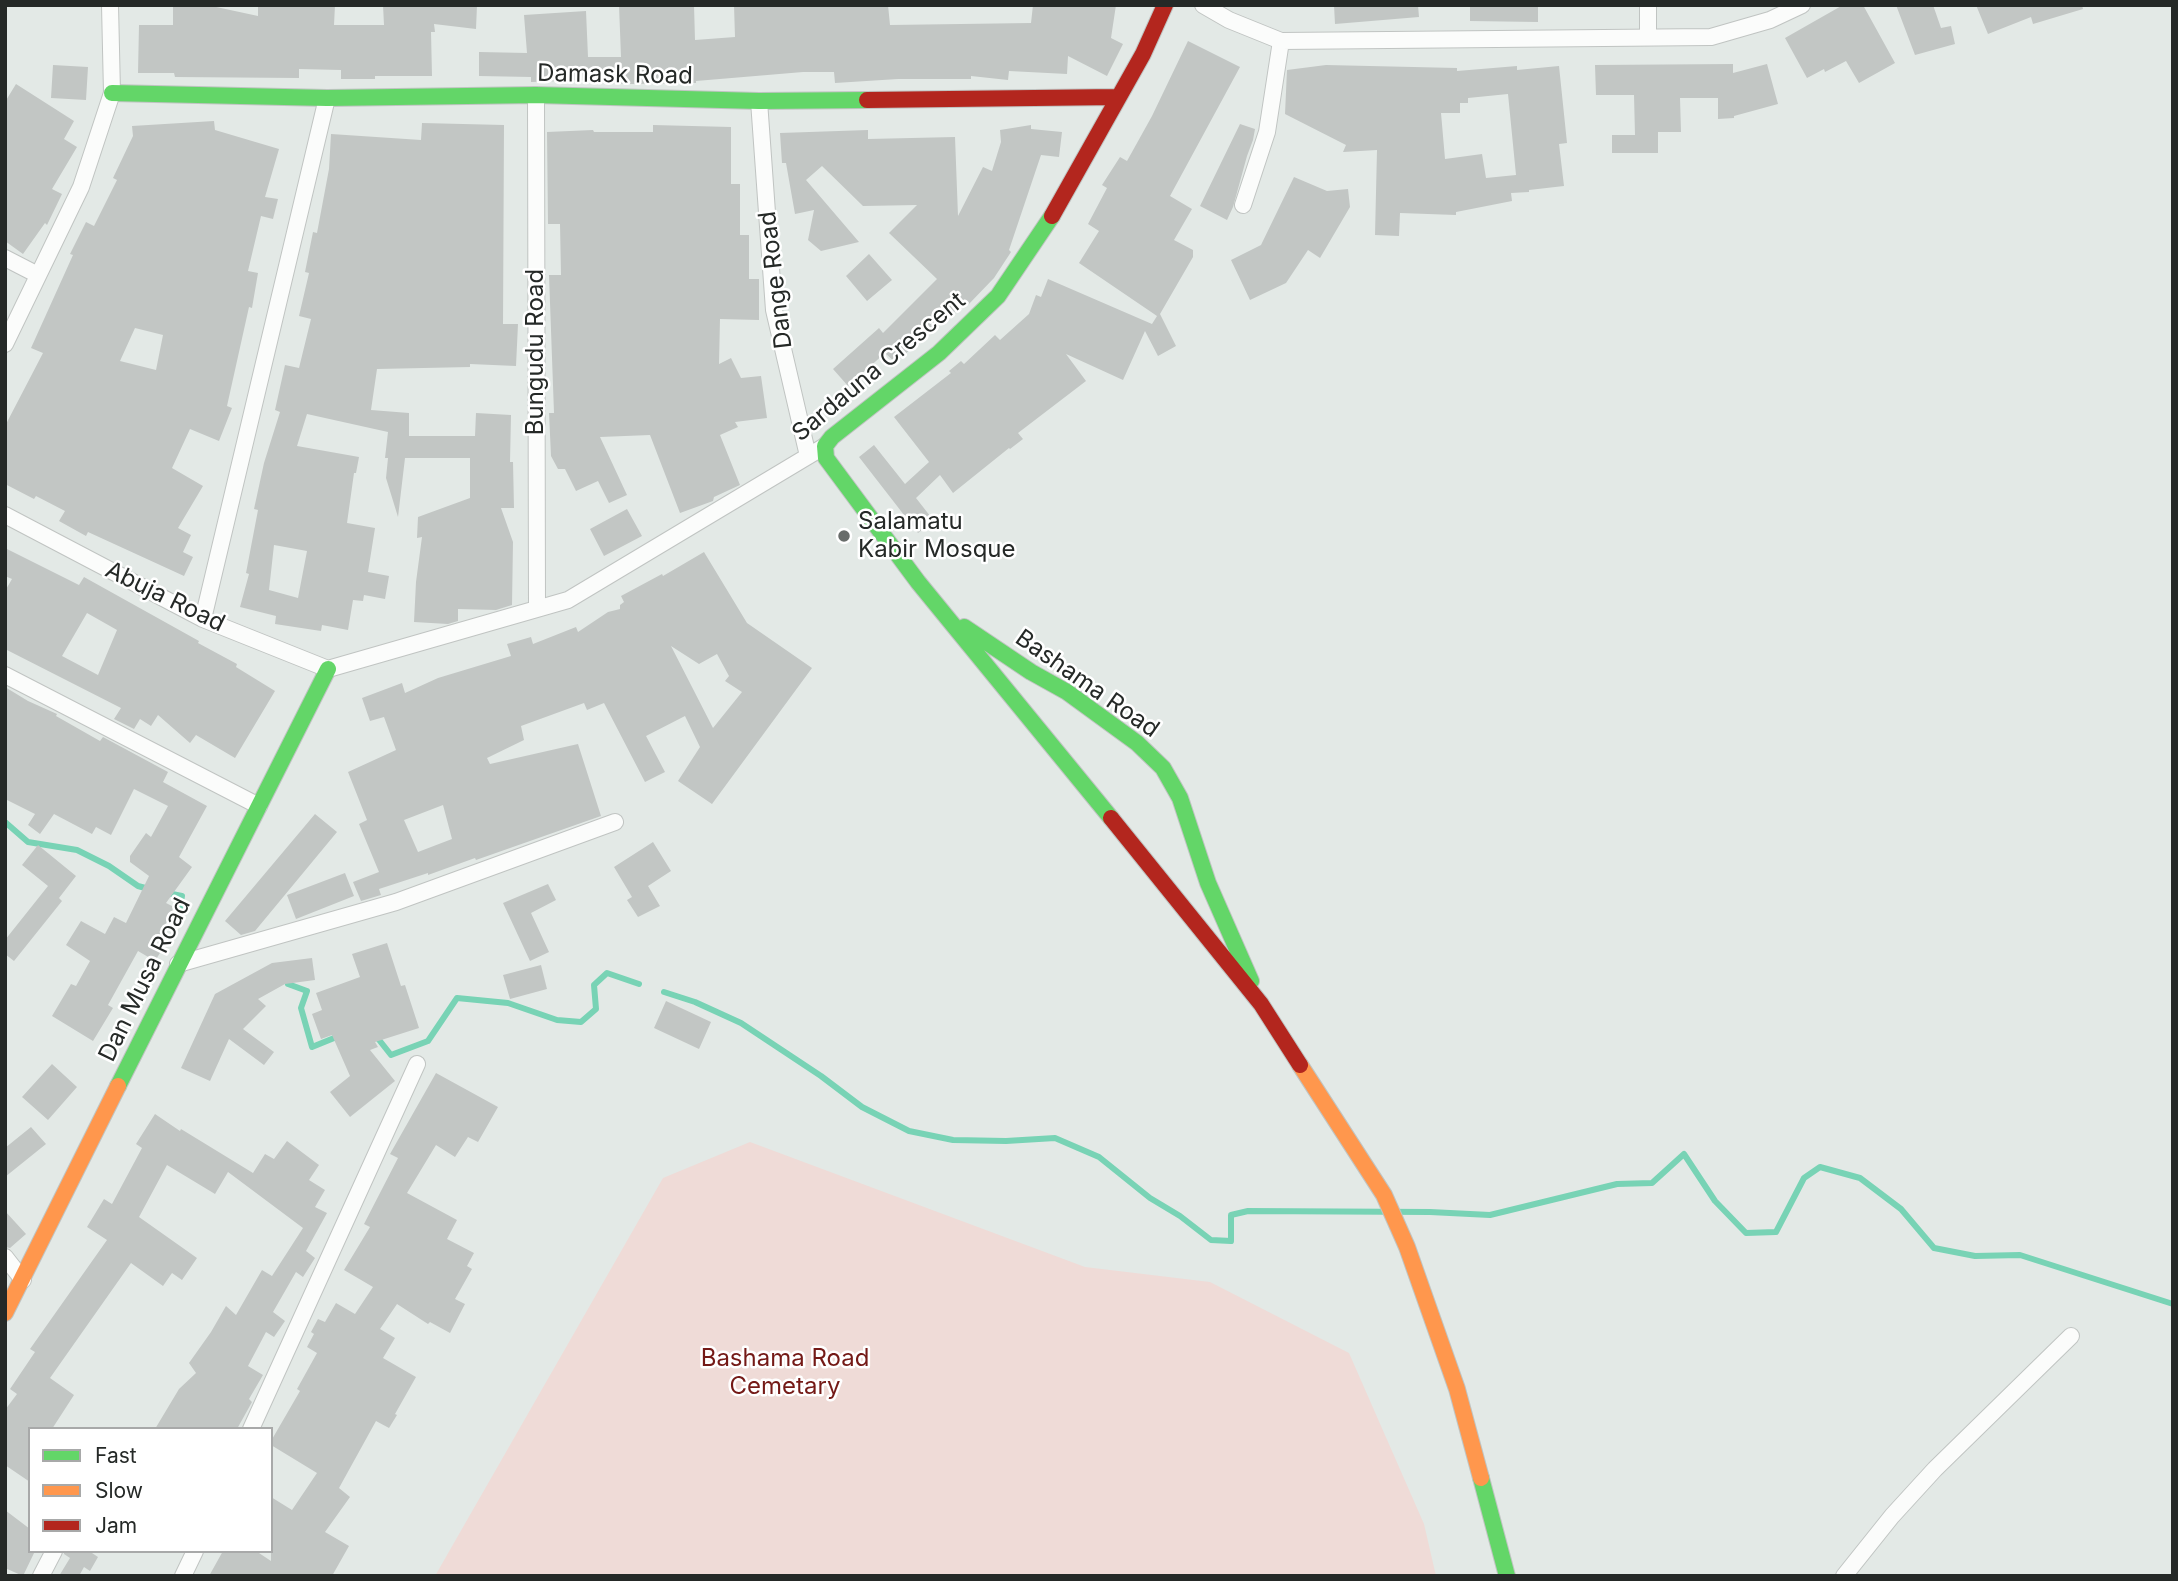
<!DOCTYPE html>
<html>
<head>
<meta charset="utf-8">
<style>
	body { margin:0 }
	#map { position:relative; width:2178px; height:1581px; overflow:hidden; background:#e3e9e6; font-family:Inter,sans-serif }
	canvas { display:block }
	.frame { position:absolute; inset:0; border:7px solid #252927; pointer-events:none }
	.legend { position:absolute; left:28px; top:1427px; width:245px; height:126px; box-sizing:border-box; background:#fff; border:2px solid #a8a9a9; margin:0; padding:9px 12px; list-style:none; font-size:21px; color:#252927 }
	.legend li { display:flex; align-items:center; gap:14px; height:35px }
	.legend b { width:35px; border:2px solid #a8a9a9 }
</style>
</head>
<body>
<div id="map">
<canvas width="2178" height="1581"></canvas>
<div class="frame"></div>
<ul class="legend">
<li><b style="height:9px;background:#63d668"></b>Fast</li>
<li><b style="height:9px;background:#ff974d"></b>Slow</li>
<li><b style="height:9px;background:#b3261e"></b>Jam</li>
</ul>
</div>
<script>
const g = document.querySelector('canvas').getContext('2d');
g.lineJoin = 'round';
function fill(path, color) { g.fillStyle = color; g.fill(path, 'evenodd'); }
function stroke(path, color, width, dash) { g.strokeStyle = color; g.lineWidth = width; g.lineCap = dash ? 'butt' : 'round'; g.setLineDash(dash || []); g.stroke(path); }
function drawText(font, color, halo, rows, align = 'center') {
  g.font = font + ' Inter,sans-serif'; g.lineWidth = 5; g.setLineDash([]); g.textBaseline = 'middle'; g.strokeStyle = halo; g.fillStyle = color; for (const [text, x, y, turn = 0] of rows) {
    g.save(); g.translate(x, y); g.rotate((+turn || 0) * Math.PI / 180); g.textAlign = isNaN(turn) ? turn : align; if (halo) g.strokeText(text, 0, 0); g.fillText(text, 0, 0); g.restore();
  }
}
const green = new Path2D(`
	M750 1142 1085 1267 1210 1282 1349 1353 1424 1524 1436 1576H435L663 1178Z`);
const stream = new Path2D(`
	M5 822 28 842 77 850 109 866 138 886 149 889
	M167 893 182 896 178 918
	M288 984 307 991 301 1008 312 1047 339 1036
	M664 992 695 1002 741 1023 821 1076 862 1107 909 1131 953 1140 1006 1141 1055 1138 1099 1157 1150 1198 1180 1216 1211 1240 1231 1241V1215L1248 1211 1430 1212 1490 1215 1617 1184 1652 1183 1684 1154 1715 1201 1746 1233 1776 1232 1804 1178 1820 1167 1860 1178 1901 1209 1934 1248 1975 1256 2020 1255 2173 1304
	M376 1036 391 1055 428 1041 457 998 508 1003 557 1020 581 1022 596 1009 594 985 607 973 639 984`);
const building = new Path2D(`
	M173 5H207L258 16V5H335L334 25H384L383 5H477L476 29 434 24 435 32H431L432 76H375V79H341V70L299 69V78L175 77 174 73H138L139 25H173Z
	M619 5H694L695 40 735 37 734 5H888L890 25 1031 23 1033 5H1116L1111 38 1123 44 1107 76 1068 56 1067 74 1009 71 1008 80 971 76V79H898L835 83 834 72H803L696 81V83L633 84 593 83V80L531 82V77L479 76V52L527 53 524 15 586 11 588 57H621Z
	M1334 5H1418L1419 17 1335 24Z
	M1470 5H1538V22L1470 21Z
	M1843 5H1863L1895 63 1859 83 1846 61 1825 72 1824 69 1807 78 1785 38Z
	M1896 5H1933L1941 28 1951 26 1955 44 1915 55Z
	M1976 5H2082L2083 9 2033 24 2031 17 1988 34Z
	M1188 41 1240 67 1170 196 1192 209 1174 240 1193 250V257L1160 314 1176 346 1158 356 1145 331 1123 380 1066 354 1086 381 1018 433 1023 439 1010 449 1009 448 953 493 940 475 916 498 934 521 918 533 859 457 874 445 905 484 929 462 894 417 951 373 949 371 961 361 964 364 995 335 1000 340 1029 314 1036 295 1041 297 1048 279 1152 324 1157 316 1079 263 1099 231 1088 224 1107 188 1102 185 1120 157 1127 161 1152 116Z
	M1733 64V73L1767 64 1778 104 1734 116V118L1718 119V98H1680L1681 132H1658V153H1612V135H1635L1634 95H1596L1595 65Z
	M53 65 88 67 86 100 51 98Z
	M1326 65 1457 68V71L1517 66V70L1559 66 1567 143 1559 144 1564 186 1529 190V192L1511 193 1512 201 1456 212V215L1400 213 1399 236 1375 235 1377 150 1343 152 1346 145 1285 114 1287 70ZM1508 94 1516 175 1486 178 1482 154 1445 159 1441 113H1460V103H1468V98Z
	M16 84 74 121 64 139 77 147 52 189 62 194 47 225 45 223 23 254 5 241V102Z
	M214 121 215 130 279 149 265 197 278 199 273 219 261 216 248 271 258 273 252 308 249 307 227 406 232 408 219 441 190 429 172 468 203 486 178 528 191 535 183 552 193 557 184 576 88 532 86 536 59 521 65 511 36 496 34 499 5 484V426L43 353 31 348 73 255 70 254 86 222 94 226 117 180 113 178 133 136 132 126ZM135 328 163 335 156 370 120 361Z
	M422 123 504 125 503 324H518L516 366 470 364V367L377 369 371 410 409 413V436H475L476 413 511 415 510 462H513L514 508H501L513 542 512 605 496 610 458 609V621L448 624 414 622 416 582 422 537 417 538 418 517 470 498V458H405L398 517 386 478 388 458H385L388 432 307 414 297 446 359 457 356 473H354L347 523 375 528 368 572 389 576 385 599 364 595 363 601 353 600 348 630 322 625 321 631 275 624 276 616 240 607 249 574 246 573 258 510 254 509 264 463 280 412 275 410 285 365 299 368 311 319 299 316 309 273 305 272 313 232 317 233 329 169 331 134 421 140ZM274 545 307 551 298 598 269 590Z
	M1240 124 1255 129 1253 140 1247 156 1233 207 1227 220 1200 206Z
	M653 125 731 127V184H740V235H749V279H759V320L720 319 719 364 731 358 741 378 761 376 767 418 735 422 738 427 720 435 740 485 714 497 713 501 680 513 650 435 600 437 627 495 609 503 598 481 576 491 565 469H558L551 456 549 413H554L549 275H561L560 224H548L547 132 593 130 594 132H653Z
	M1031 125V129L1062 132 1059 157 1041 155 1009 250 1011 252 994 278 967 306 964 303 931 333 929 331 896 363 885 353 848 386 833 369 879 328 883 333 937 279 889 233 917 205 863 206 822 166 806 180 859 242 821 251 808 240 814 210 795 214 786 163H782L780 133 868 130V139L955 137 958 216 983 167 992 171 1001 142 1000 130Z
	M1294 177 1327 191 1348 189 1350 207 1320 258 1308 250 1286 283 1250 300 1231 260 1261 245Z
	M869 254 892 280 867 301 846 276Z
	M627 509 642 536 604 556 590 529Z
	M5 548 79 585 84 577 199 641 198 643 237 664 236 667 275 691 235 758 196 735 190 743 158 715 151 726 140 719 134 729 114 719 121 708 5 649V591L12 579 5 576ZM87 613 117 630 98 675 62 656Z
	M704 552 747 623 812 668 712 804 678 781 700 747 685 716 646 736 665 772 645 782 604 703 587 710 584 703 521 726 524 740 487 758 490 764 578 744 601 816 476 860 475 858 428 875V873L379 889 381 895 361 901 353 882 379 872 359 824 367 820 348 772 396 750 384 717 370 721 362 698 402 683 405 693 438 678 511 656 507 644 531 637 533 644 576 627 578 632 608 612 620 609V605L624 602 621 596 662 574 663 576ZM671 646 699 664 717 654 729 676 725 681 742 692 713 728ZM443 805 452 839 418 852 404 820Z
	M5 687 28 701 57 714 56 716 100 741 103 737 168 772 163 782 207 806 179 857 192 867 166 903 174 907 156 944 163 948 155 961 138 951 108 1005 113 1008 93 1041 52 1016 71 984 76 986 90 961 66 945 81 921 105 934 114 917 126 923 149 876 130 862V856L146 833 151 837 168 806 134 789 111 835 96 827 92 834 54 814 40 834 28 825 35 814 5 799Z
	M315 814 337 832 255 931 241 935 225 921Z
	M653 842 671 871 648 886 660 906 638 917 627 900 632 897 614 867Z
	M38 845 76 876 59 898 62 901 14 961 5 954V940L48 886 22 865Z
	M345 873 354 896 296 919 287 895Z
	M548 884 556 900 531 913 549 952 530 961 503 903Z
	M387 943 401 986 405 985 419 1028 375 1042 378 1047 370 1050 395 1081 350 1117 330 1092 350 1076 332 1035 321 1039 312 1014 322 1010 316 993 360 977 352 954Z
	M312 958 315 980 285 984 258 999 266 1006 243 1029 274 1052 264 1065 229 1039 210 1081 181 1068 215 994 272 963Z
	M541 965 547 989 510 999 503 975Z
	M666 1001 711 1022 699 1049 654 1028Z
	M52 1064 77 1087 48 1120 22 1097Z
	M436 1073 498 1107 478 1142 468 1137 455 1157 436 1145 407 1193 457 1220 447 1239 474 1253 467 1266 472 1269 455 1299 465 1304 450 1333 430 1322 428 1324 397 1304 380 1329 395 1338 383 1358 416 1377 395 1414 397 1415 389 1428 376 1421 339 1488 350 1497 325 1532 349 1546 332 1576H209L223 1551H256L271 1561V1497L292 1510 317 1473 271 1445V1441L300 1391 297 1389 317 1353 307 1347 314 1334 311 1332 318 1319 325 1322 336 1303 355 1314 373 1287 344 1270 370 1227 364 1224 398 1158 390 1154Z
	M155 1114 180 1131 181 1129 253 1173 265 1154 274 1159 287 1141 319 1165 309 1180 325 1190 315 1207 327 1213 306 1251 315 1258 303 1277 296 1272 273 1312 285 1321 274 1337 266 1332 248 1366 263 1375 249 1399 252 1402 237 1429H155L179 1389 196 1373 189 1363 211 1332 226 1306 236 1315 262 1270 272 1276 303 1228 228 1172 215 1194 167 1165 139 1217 197 1258 182 1280 172 1273 163 1286 131 1263 50 1378 74 1395 52 1429H30V1482L5 1465V1410L17 1394 10 1389 35 1352 30 1349 107 1240 87 1227 104 1199 112 1204 142 1148 136 1144Z
	M31 1127 46 1144 5 1177V1148Z
	M5 1211 26 1234 10 1248 5 1247Z
	M5 1510 30 1529V1551H35L23 1576 5 1568Z
	M64 1551H93L92 1553 98 1557 90 1571 84 1567 79 1576H59L70 1558 64 1554Z`);
const street = new Path2D(`
	M1203 5 1229 20 1281 41 1711 37 1770 20 1802 5
	M1648 5V36
	M536 95 537 608
	M759 101 774 310 808 456
	M1243 205 1267 132 1281 41
	M5 258 38 275
	M5 344 81 187 112 93 110 5
	M5 515 203 619 328 669 568 600 825 446
	M203 619 327 98
	M5 675 259 806
	M178 964 396 902 615 822
	M5 1257 23 1280
	M251 1429 417 1064
	M41 1576 54 1551
	M183 1576 195 1551
	M1844 1576 1892 1516 1935 1469 2071 1336`);
const fast = new Path2D(`
	M112 93 327 98 536 95 759 101 867 100
	M1052 216 998 296 939 353 832 437 825 446 826 458 918 582 1111 818
	M964 627 1031 672 1067 692 1137 743 1163 768 1180 798 1208 883 1251 981
	M118 1086 328 669
	M1481 1478 1507 1576`);
const slow = new Path2D(`
	M1300 1065 1384 1195 1407 1247 1457 1389 1481 1478
	M5 1313 118 1086`);
const jam = new Path2D(`
	M867 100 1117 97
	M1052 216 1143 54 1165 5
	M1111 818 1261 1004 1300 1065`);
const markers = [
	[844,536,7,"#686c6a"]
];
const streetNames = [
	["Damask Road",615,75,1],
	["Dange Road",776,280,-97],
	["Bungudu Road",536,352,-90],
	["Sardauna Crescent",879,367,-40],
	["Abuja Road",165,597,26],
	["Bashama Road",1087,684,35],
	["Dan Musa Road",145,980,-64]
];
const poiNames = [
	["Salamatu",858,522],
	["Kabir Mosque",858,550]
];
const parkNames = [
	["Bashama Road",785,1359],
	["Cemetary",785,1387]
];
fill(green, '#efdbd7');
stroke(stream, '#78d3b5', 6);
fill(building, '#c2c6c4');
stroke(street, '#c0c4c2', 18);
stroke(fast, '#c0c4c2', 18);
stroke(slow, '#c0c4c2', 18);
stroke(jam, '#c0c4c2', 18);
stroke(street, '#fbfcfb', 16);
stroke(fast, '#63d668', 16);
stroke(slow, '#ff974d', 16);
stroke(jam, '#b3261e', 16);
for (const [x, y, r, color] of markers) { const dot = new Path2D(); dot.arc(x, y, r, 0, 2 * Math.PI); g.fillStyle = color; g.fill(dot); stroke(dot, '#fff', 2.5); }
drawText('24px', '#252927', '#fff', streetNames);
drawText('24px', '#252927', '#fff', poiNames, 'left');
drawText('24px', '#741916', '#fff', parkNames);
</script>
</body>
</html>
